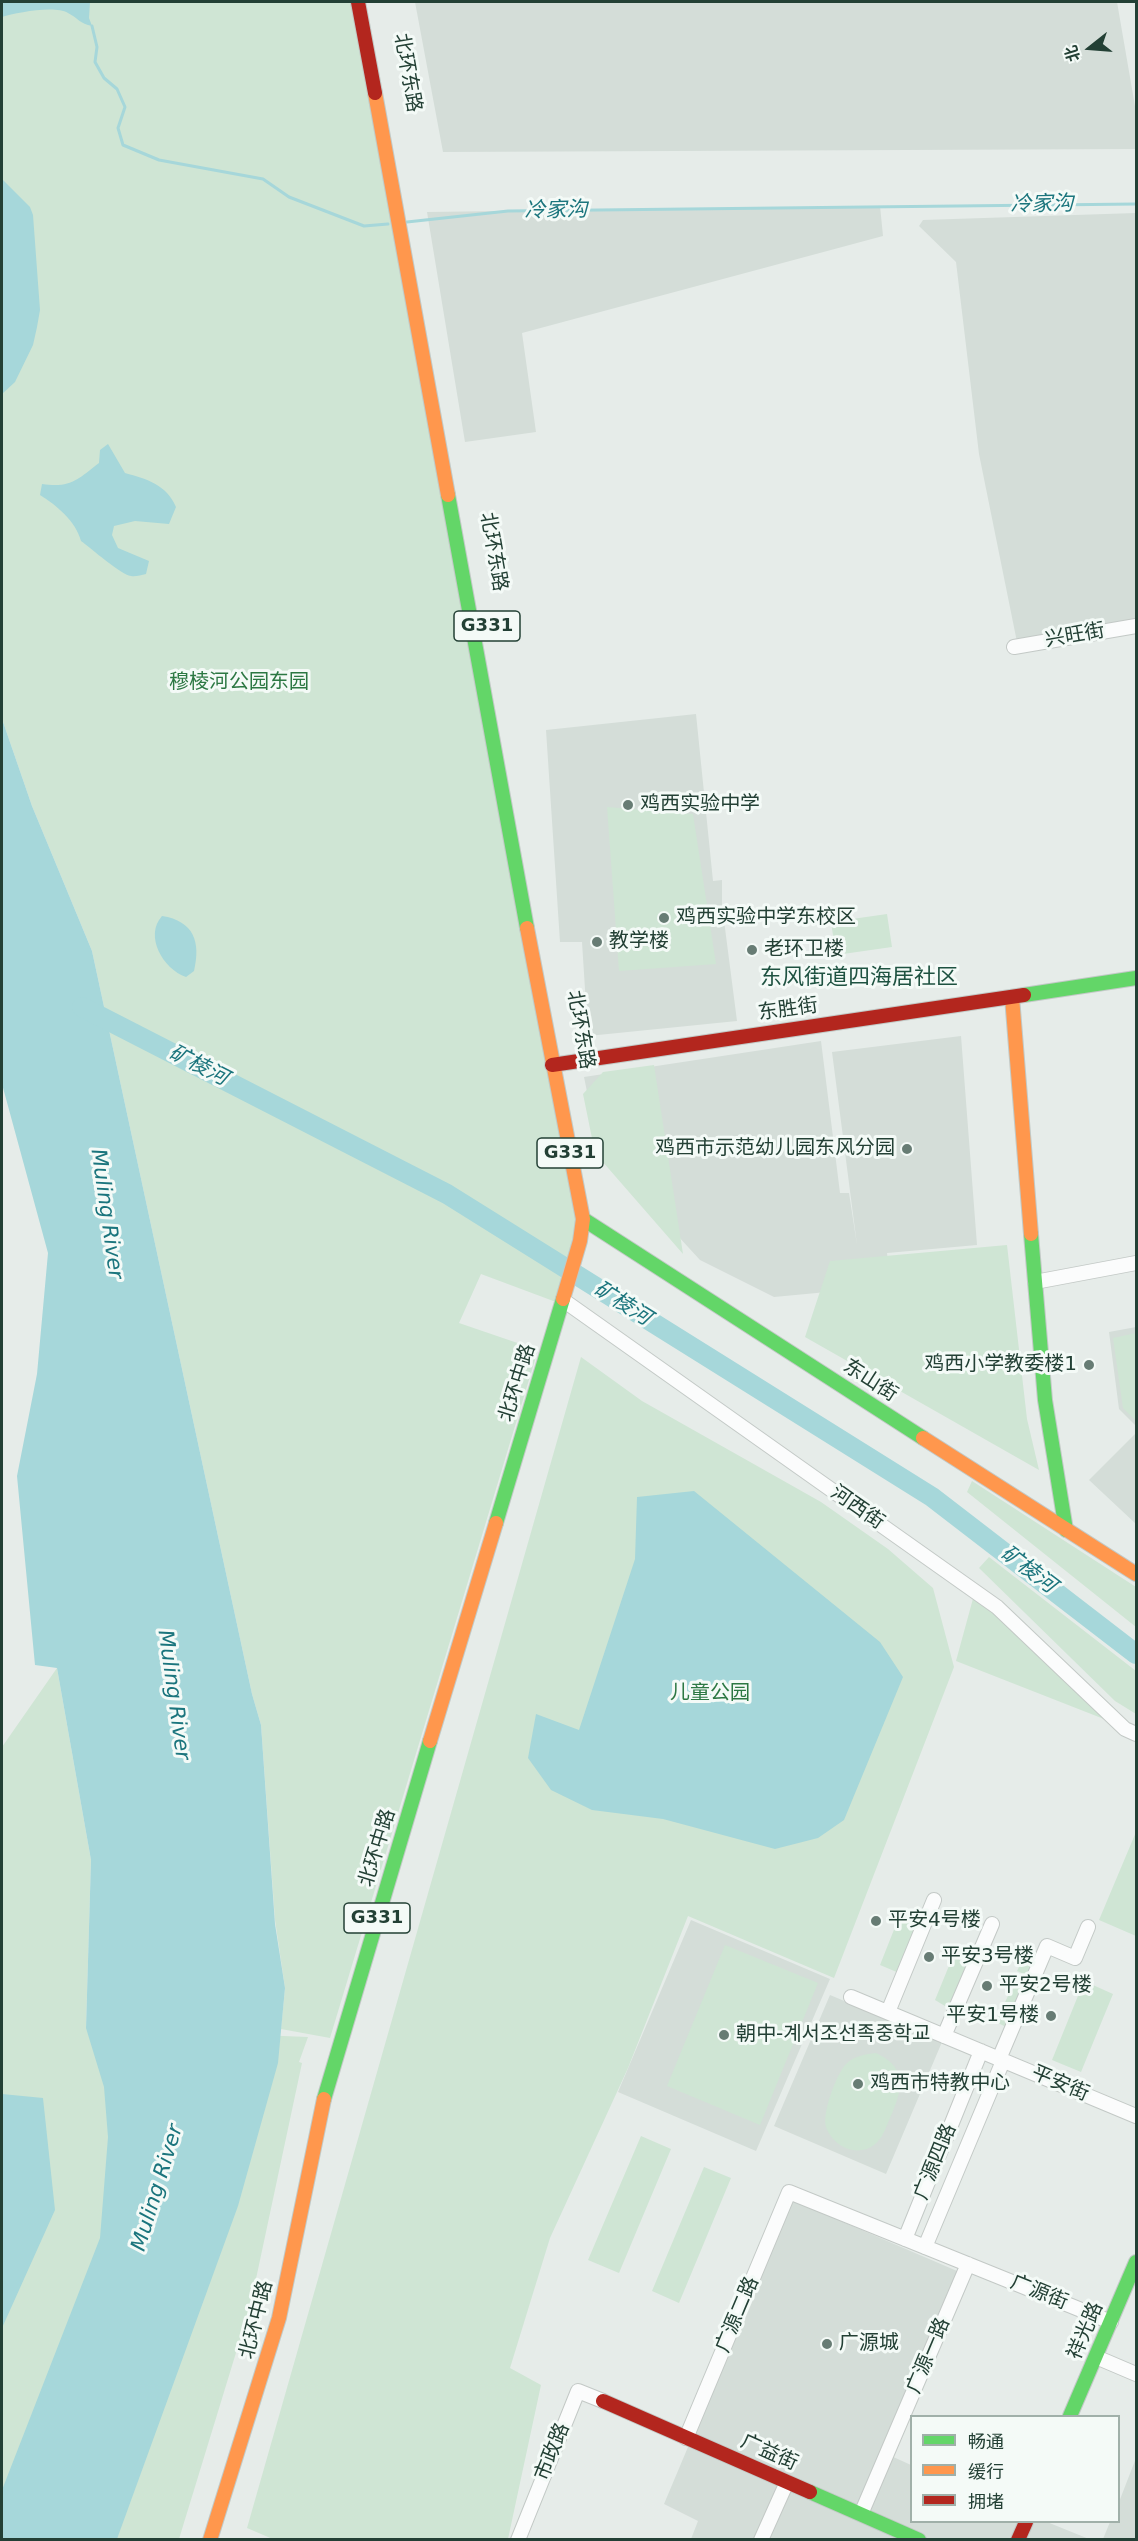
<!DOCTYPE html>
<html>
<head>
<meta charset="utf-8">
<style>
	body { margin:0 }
	#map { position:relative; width:1138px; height:2541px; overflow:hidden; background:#e6ece9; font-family:"DejaVu Sans","Noto Sans SC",sans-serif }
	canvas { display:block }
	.frame { position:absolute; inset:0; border:3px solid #234035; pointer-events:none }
	.legend { position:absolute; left:910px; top:2415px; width:210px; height:108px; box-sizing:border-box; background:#f4faf7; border:2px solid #a0b0a9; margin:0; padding:8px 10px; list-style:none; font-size:18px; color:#234035 }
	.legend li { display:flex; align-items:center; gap:12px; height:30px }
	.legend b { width:30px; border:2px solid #a0b0a9 }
	.north { position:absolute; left:1060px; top:18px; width:60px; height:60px; -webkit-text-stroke:4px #f4faf7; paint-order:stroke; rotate:253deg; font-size:16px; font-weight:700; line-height:24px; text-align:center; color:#234035 }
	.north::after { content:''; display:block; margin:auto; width:21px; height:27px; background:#234035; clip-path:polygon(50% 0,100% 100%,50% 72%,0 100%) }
</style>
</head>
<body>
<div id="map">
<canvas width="1138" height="2541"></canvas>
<div class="frame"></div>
<ul class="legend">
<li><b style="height:8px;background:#63d668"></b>畅通</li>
<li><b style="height:8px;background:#ff974d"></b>缓行</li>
<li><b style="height:8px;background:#b3261e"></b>拥堵</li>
</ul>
<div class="north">北</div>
</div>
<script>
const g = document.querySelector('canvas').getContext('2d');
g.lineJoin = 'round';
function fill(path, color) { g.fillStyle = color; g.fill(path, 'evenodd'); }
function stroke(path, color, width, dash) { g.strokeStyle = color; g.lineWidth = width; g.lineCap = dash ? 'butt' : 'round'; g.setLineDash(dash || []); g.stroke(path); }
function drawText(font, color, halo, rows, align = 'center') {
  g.font = font + ' "DejaVu Sans","Noto Sans SC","Noto Sans KR",sans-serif'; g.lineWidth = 6; g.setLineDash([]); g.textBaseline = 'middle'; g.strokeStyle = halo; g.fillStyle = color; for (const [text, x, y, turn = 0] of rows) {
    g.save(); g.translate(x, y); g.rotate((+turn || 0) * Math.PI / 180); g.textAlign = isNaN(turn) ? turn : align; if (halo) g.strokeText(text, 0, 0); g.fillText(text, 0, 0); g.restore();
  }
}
const built = new Path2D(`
	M415 2H1117L1136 112V149L443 152Z
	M880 206 883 236 522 333 536 432 465 442 427 212Z
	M1136 213V620L1017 642 979 454 956 262 919 226 923 220Z
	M696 714 713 881 722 880V905L737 1021 588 1036 582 942H560L546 730Z
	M961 1036 977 1245 887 1253 891 1286 774 1297 700 1260 599 1150 584 1077 821 1041 840 1193H849L857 1245 832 1052Z
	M1136 1327V1426L1119 1409 1109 1332Z
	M1136 1433V1524L1089 1480Z
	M691 1920 830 1979 756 2151 618 2092Z
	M830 1995 942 2042 886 2174 774 2126Z
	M792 2200 957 2271 880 2451 911 2465 912 2522H1047L1089 2539H691L698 2521 664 2504Z
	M1136 2458V2539H1103L1110 2522H1118L1119 2502Z`);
const green = new Path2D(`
	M2 2H354L578 1221 556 1302 481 1274 459 1323 538 1350 330 2038 281 2029 285 1988 275 1920 261 1725 252 1694 92 951 32 806 2 719Z
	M607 807 693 814 716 964 619 971Z
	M887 914 892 947 836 955 831 922Z
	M654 1065 683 1254 595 1153 583 1094 603 1072Z
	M1007 1245 1027 1419 1039 1470 805 1337 830 1261Z
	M1136 1333V1421L1123 1408 1113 1338Z
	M581 1357 642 1401 821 1502 888 1549 933 1588 954 1667 834 1978 688 1916 628 2068 550 2238 510 2368 541 2385 508 2539 275 2540 247 2528Z
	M972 1481 1136 1587V1627L967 1492Z
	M989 1557 1136 1671V1714L1115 1701 979 1568Z
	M974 1595 997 1611 1109 1721 956 1661Z
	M57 1668 91 1860 86 2028 308 2037 299 2062 302 2063 250 2307 179 2539 2 2540V1747Z
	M1136 1832V1936L1099 1920Z
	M901 1912 920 1920 899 1973 880 1965Z
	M725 1945 818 1983 760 2125 667 2086Z
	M1025 1955 1036 1961 1029 1976 1017 1971Z
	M953 1956 969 1965 950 2009 935 2000Z
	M1018 1974 1028 1979 1006 2027 996 2022Z
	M1084 1981 1113 1994 1081 2072 1052 2060Z
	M876 2053C909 2068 902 2091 890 2118 886 2127 883 2138 874 2145 856 2158 833 2146 826 2127 822 2113 836 2075 846 2064 854 2056 866 2054 876 2053Z
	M641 2136 671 2149 619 2273 588 2260Z
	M704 2167 731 2178 679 2303 652 2291Z`);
const water = new Path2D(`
	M2 2H90L89 18 92 26C80 24 78 18 68 13 54 5 16 13 2 17Z
	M2 179 30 207 33 215 40 310 37 327 33 345 15 382 2 394Z
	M108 444 125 473C147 479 167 485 176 507L169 524 135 521 114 526 112 535 118 548 149 561 146 574C141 575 135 577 131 576 121 575 91 548 81 541 76 521 56 505 40 495L42 484C71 488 77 480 99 463L100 450Z
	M2 719 32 806 92 951 252 1694 261 1725 275 1924 285 1988 278 2063 238 2206 117 2539H2V2490L100 2238 108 2137 104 2087 86 2028 91 1860 57 1668 35 1665 17 1476 37 1374 48 1253 2 1084Z
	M162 916C194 921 201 942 194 971L186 977C163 969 144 936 162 916Z
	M694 1491 880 1642 903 1677 844 1820 818 1838 775 1849 663 1819 592 1810 551 1790 528 1758 536 1714 579 1730 635 1559 637 1497Z
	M2 2094 43 2098 55 2210 2 2328Z`);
const stream = new Path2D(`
	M92 26 97 47 95 62 104 78 117 89 125 107 118 128 123 145 159 160 263 179 289 197 364 226 388 224
	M407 222 508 211 1136 204`);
const river = new Path2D(`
	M82 1007 447 1194 932 1497 1136 1654`);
const street = new Path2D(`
	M1014 647 1136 626
	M1035 1282 1136 1263
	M563 1300 997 1607 1125 1729 1136 1734
	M851 1997 1136 2116
	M888 2012 934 1900
	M944 2036 992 1924
	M999 2059 1047 1946 1075 1958 1088 1927
	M905 2239 981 2051
	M925 2247 1003 2061
	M1096 2357 1136 2374
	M686 2438 789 2192 1111 2322
	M861 2514 968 2264
	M518 2540 578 2391 603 2401
	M761 2540 787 2482`);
const fast = new Path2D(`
	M448 495 527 928
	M1024 995 1136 978
	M583 1219 923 1438
	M1031 1234 1045 1400 1066 1530
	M496 1523 563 1299
	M324 2099 430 1741
	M1070 2416 1136 2262
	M810 2492 919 2540`);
const slow = new Path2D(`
	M375 93 448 495
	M527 928 583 1219 580 1241 563 1299
	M1012 997 1031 1234
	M923 1438 1136 1574
	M430 1741 496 1523
	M210 2540 279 2318 324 2099`);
const jam = new Path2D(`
	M358 2 375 93
	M552 1065 1024 995
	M603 2401 810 2492
	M1018 2540 1026 2522`);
const markers = [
	[628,805,6,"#677c74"],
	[664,918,6,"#677c74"],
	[597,942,6,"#677c74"],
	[752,950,6,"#677c74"],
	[907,1149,6,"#677c74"],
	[1089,1365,6,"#677c74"],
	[876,1921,6,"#677c74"],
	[929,1957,6,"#677c74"],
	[987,1986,6,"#677c74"],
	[1051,2016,6,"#677c74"],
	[724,2035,6,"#677c74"],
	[858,2084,6,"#677c74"],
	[827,2344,6,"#677c74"]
];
const shields = [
	[487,626,66],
	[570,1153,66],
	[377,1918,66]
];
const shieldNames = [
	["G331",487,626],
	["G331",570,1153],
	["G331",377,1918]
];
const streetNames = [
	["北环东路",407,73,80],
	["北环东路",493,552,80],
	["兴旺街",1075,636,-10],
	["东胜街",788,1010,-8],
	["北环东路",580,1030,80],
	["东山街",870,1381,33],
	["北环中路",518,1383,-73],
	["河西街",857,1508,35],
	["北环中路",378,1848,-73],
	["平安街",1060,2084,23],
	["广源四路",936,2162,-68],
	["广源街",1039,2293,22],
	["广源二路",738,2315,-67],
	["北环中路",257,2320,-76],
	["祥光路",1086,2331,-67],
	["广源一路",929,2356,-67],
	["市政路",553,2452,-68],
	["广益街",769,2453,24]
];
const parkNames = [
	["穆棱河公园东园",239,683],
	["儿童公园",710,1694]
];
const poiNames = [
	["鸡西实验中学",640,805],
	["鸡西实验中学东校区",676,918],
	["教学楼",609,942],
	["老环卫楼",764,950],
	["鸡西市示范幼儿园东风分园",895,1149,"right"],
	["鸡西小学教委楼1",1077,1365,"right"],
	["平安4号楼",888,1921],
	["平安3号楼",941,1957],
	["平安2号楼",999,1986],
	["平安1号楼",1039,2016,"right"],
	["朝中-계서조선족중학교",736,2035],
	["鸡西市特教中心",870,2084],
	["广源城",839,2344]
];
const waterNames = [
	["冷家沟",1042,205,-1],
	["冷家沟",556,211,-1],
	["矿棱河",198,1066,27],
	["Muling River",106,1214,82],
	["矿棱河",622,1304,32],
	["矿棱河",1028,1570,37],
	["Muling River",173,1695,82],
	["Muling River",158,2188,-73]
];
const quarterNames = [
	["东风街道四海居社区",859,978]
];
fill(built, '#d4ddd8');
fill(green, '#cfe5d4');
fill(water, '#a6d7da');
stroke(stream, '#a6d7da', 3);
stroke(river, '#a6d7da', 20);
stroke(street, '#c3c9c6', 16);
stroke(fast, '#c2c9c6', 16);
stroke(slow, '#c2c9c6', 16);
stroke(jam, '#c2c9c6', 16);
stroke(street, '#fbfcfc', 14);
stroke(fast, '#63d668', 14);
stroke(slow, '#ff974d', 14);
stroke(jam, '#b3261e', 14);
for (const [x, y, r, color] of markers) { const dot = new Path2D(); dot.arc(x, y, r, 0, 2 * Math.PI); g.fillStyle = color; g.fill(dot); stroke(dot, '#f4faf7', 2); }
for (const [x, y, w] of shields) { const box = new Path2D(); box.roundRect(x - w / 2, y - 15, w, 30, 4.5); g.fillStyle = '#f4faf7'; g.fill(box); stroke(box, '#234035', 1.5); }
drawText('bold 18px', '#234035', null, shieldNames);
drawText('20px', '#234035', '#f4faf7', streetNames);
drawText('20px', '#2c7843', '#f4faf7', parkNames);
drawText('20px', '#234035', '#f4faf7', poiNames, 'left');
drawText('italic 21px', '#1b757d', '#f4faf7', waterNames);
drawText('22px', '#1e5241', '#f4faf7', quarterNames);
</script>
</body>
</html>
